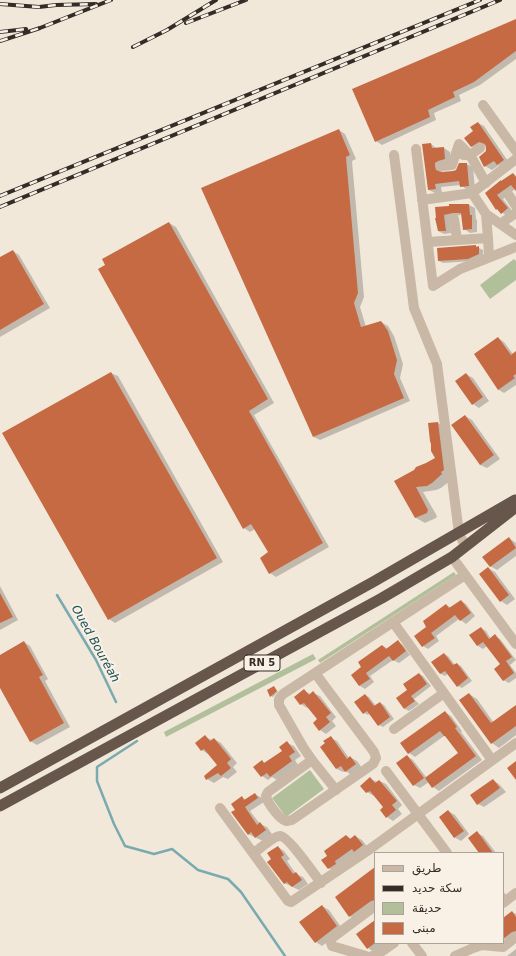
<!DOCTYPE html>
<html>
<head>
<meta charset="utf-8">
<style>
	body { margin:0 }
	#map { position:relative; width:516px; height:956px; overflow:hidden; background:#f2e8da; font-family:"DejaVu Sans","Noto Sans Arabic",sans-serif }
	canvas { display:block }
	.legend { position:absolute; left:374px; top:852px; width:130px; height:92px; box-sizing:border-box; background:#f9f1e6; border:1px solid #aba29a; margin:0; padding:5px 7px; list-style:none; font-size:12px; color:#352c27 }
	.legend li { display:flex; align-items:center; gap:8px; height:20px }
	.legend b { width:20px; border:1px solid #aba29a }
</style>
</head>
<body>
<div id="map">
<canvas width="516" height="956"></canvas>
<ul class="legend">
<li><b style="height:5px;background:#cab8a6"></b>طريق</li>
<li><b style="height:5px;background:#352c27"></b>سكة حديد</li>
<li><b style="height:11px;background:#b1c09a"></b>حديقة</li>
<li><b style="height:11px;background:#c66a43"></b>مبنى</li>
</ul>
</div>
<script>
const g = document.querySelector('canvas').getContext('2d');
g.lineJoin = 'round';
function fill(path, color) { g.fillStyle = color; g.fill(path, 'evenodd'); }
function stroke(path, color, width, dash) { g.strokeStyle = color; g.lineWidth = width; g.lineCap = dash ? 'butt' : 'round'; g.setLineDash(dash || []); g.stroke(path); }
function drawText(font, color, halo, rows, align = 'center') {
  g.font = font + ' "DejaVu Sans",sans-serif'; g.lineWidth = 4; g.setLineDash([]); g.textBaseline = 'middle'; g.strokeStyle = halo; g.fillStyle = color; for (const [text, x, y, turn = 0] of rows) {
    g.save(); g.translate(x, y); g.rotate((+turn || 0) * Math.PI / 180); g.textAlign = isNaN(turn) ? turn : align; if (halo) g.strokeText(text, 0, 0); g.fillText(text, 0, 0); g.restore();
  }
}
const green = new Path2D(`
	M514 259 516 261V280L490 299 480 285Z
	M454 572 456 575 320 663 318 660Z
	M313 654 316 659 166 737 164 732Z
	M310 770 324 789 286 817 272 798Z`);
const shadow = new Path2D(`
	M516 20V59L480 85 459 95 461 101 434 113 436 120 382 145 376 141Z
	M478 123 484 126 510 164 504 168 499 165 492 170 485 166 486 145 478 150 471 146Z
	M339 130 345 134 356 159 352 161 364 297 360 307 366 327 381 322 388 326 394 336 403 364 400 378 410 401 320 440 314 437Z
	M431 144 437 149 444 148 450 152 451 162 441 167 442 173 457 171 466 164 473 167 475 189 467 190 461 185 441 187 442 193H435L429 190Z
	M513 174 516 176V190L515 189 503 199 513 212 507 216 497 209 487 193Z
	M457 205H469L475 208 476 219 477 220V232L470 233 464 229 463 215H460L450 218 451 233 444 234 438 231 436 208Z
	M169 223 176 227 274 403 254 415 329 547 276 577 270 573 269 553 255 529 250 532 244 528Z
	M475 246 483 250V257L473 261 443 263 439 261Z
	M13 251 19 255 50 308 0 337V258Z
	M498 338 504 342 513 354 516 353V385L504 393 499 390 475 355Z
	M111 373 118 376 223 562 115 623 109 619Z
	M466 374 473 378 489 401 479 408 473 404 456 381Z
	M465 416 472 420 500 459 487 468 480 465Z
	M438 423 447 428 451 480 441 488 436 490 423 492 437 516 436 518 425 523 416 518 396 482 436 458Z
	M509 538 516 543V556L497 570 490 566Z
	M488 568 495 572 515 599 507 605 501 601Z
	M0 586 18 620 0 630Z
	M461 601 466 604 475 616 466 624 459 619 436 636 439 641 428 649 423 646 416 636 428 627 446 605 452 608Z
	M481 628 486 631 491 639 495 636 500 639 516 660 510 665 516 673V678L509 683 503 680 501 665 487 646 483 649 478 646 471 636Z
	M24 642 30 646 48 679 45 681 70 727 37 745 30 741 0 686V656Z
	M398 642 403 645 410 655 399 663 393 660 370 676 374 682 365 689 360 686 352 675 363 667 383 646 388 649Z
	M444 654 448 656 455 665 457 664 461 666 472 681 462 688 458 686 449 673 445 676 441 674 433 662Z
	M419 674 423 676 431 686 414 699 419 704 409 711 405 709 397 698 408 690Z
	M274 687 278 692 273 697 271 696Z
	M304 691 311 694 313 693 320 696 336 717 332 721 336 726 326 734 320 730 318 719 308 707 307 708 301 704Z
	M469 694 477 699 494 723 516 706V735L499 748 492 743Z
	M365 695 369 697 376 706 380 703 384 705 394 719 383 727 379 725 370 713 368 715 364 713Z
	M445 712 451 716 462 731 461 732 482 760 439 791 433 787 429 782 420 788 414 785 407 756 413 760 426 777 459 753 447 737 444 736 415 757 409 753Z
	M205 737 212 740 214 739 221 743 237 763 233 767 237 772 228 779 223 777 214 783 207 779 219 765 209 753 208 754 202 750Z
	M331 738 337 741 349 758 350 757 357 761 362 768 352 775 345 771 343 772 337 769 322 747Z
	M287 743 294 746 301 756 295 760 298 765 277 780 272 777 268 780 262 776V761L266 764 283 751Z
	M371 779 377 782 380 781 386 784 402 805 398 809 402 814 393 821 387 817 381 810 384 807 375 795 374 796 367 792Z
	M493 780 499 784 506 792 484 807 478 804Z
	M255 794 262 798 264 802 250 811 260 824 267 827 272 834 263 841 248 834 237 810 242 797 246 800Z
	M448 811 455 815 469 834 461 841 454 837Z
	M477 833 483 836 496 853H480Z
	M346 836 352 839 355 836 362 840 369 849 335 872 329 868 323 860 329 856Z
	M278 847 284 851 290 859 287 861 296 874 303 877 308 884 299 890 284 883 273 859Z
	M375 868V907L356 920 350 916Z
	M503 891 509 899 503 905Z
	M322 906 329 910 343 930 322 946 316 942Z
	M512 912 516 914V937L510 942 503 938V920Z
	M375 922V943H386L374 952 368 948Z
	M516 949V956H507Z`);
const stream = new Path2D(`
	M57 595 96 660 116 702
	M137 741 97 767V781L114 824 125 846 154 854 172 849 198 870 228 879 241 892 285 956`);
const building = new Path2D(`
	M516 19V51L474 82 453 92 455 97 428 110 430 117 375 142 352 89Z
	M478 122 504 160 497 165 494 161 484 167 479 157 486 151V148L485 144 479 142 471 147 464 138 473 131 470 127Z
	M339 129 350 155 346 157 358 293 354 303 361 327 381 321 388 331 397 360 394 374 404 398 313 437 201 188Z
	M431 143 432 148 444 147 445 159 438 161 435 163V166L436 170 441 172 453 171 456 170 459 163H467L469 186 460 187 459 181 435 184 436 189 428 190 422 144Z
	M513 173 516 177V191L511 185 497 195 508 208 501 214 497 209 496 210 485 193 501 180V181Z
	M449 204H469L470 215H472V229L463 230 461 213H453L444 215 446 231H438L435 218H436L435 207 449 206Z
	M169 222 268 399 249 411 323 543 269 574 260 558 268 552 251 524 243 529 98 269 105 265 102 259Z
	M476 245V247L479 246V254L468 259 438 261 437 248Z
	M13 250 44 304 0 330V257Z
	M498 337 511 355 516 351V374L513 376 515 378 498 390 474 354Z
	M111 372 217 558 108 620 2 433Z
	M466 373 483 397 472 405 455 381Z
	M465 415 494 455 480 465 452 426 451 425Z
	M438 422 444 470 441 472 442 474 432 483 427 486 416 487 428 510 427 513 415 518 394 481 414 470 416 467 426 463 435 458 431 451V444L430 441 428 423Z
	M509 537 516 548 490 567 482 557Z
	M488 567 509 595 500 602 479 574Z
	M0 593 13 617 0 623Z
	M461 600 471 613 460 621 455 615 431 633 435 638 422 647 414 636 426 627 423 621 446 604 449 608Z
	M481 627 489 639 495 634 512 657 506 661 514 673 503 681 494 669 500 664 483 642 477 646 469 635Z
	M398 640 406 651 393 661 389 656 366 673 370 679 359 686 351 675 361 667 358 662 382 645 386 649Z
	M24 641 43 675 39 677 64 723 30 742 0 688V655Z
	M444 653 453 665 457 663 468 678 457 687 445 671 440 674 431 662Z
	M419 673 427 684 411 696 415 701 404 709 396 698 407 690 403 684Z
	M274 686 277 691 270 697 267 690Z
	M304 689 309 695 313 691 331 713 326 717 330 722 319 731 313 723 317 719 304 703 300 705 294 697Z
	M469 693 491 723 516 705V726L491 744 459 700Z
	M365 694 374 706 380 702 390 717 378 726 367 711 363 714 354 702Z
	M445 711 457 727 455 728 476 756 432 788 425 778 458 753 445 736H444L440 731 408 754 400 743Z
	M205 735 210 741 214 738 231 759 227 763 231 768 221 776 218 773 206 780 204 776 217 765 204 749 201 751 195 743Z
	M331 736 347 759 350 756 356 764 345 772 341 766 336 769 320 747 325 743 323 741Z
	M287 741 295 752 289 756 292 761 270 777 267 773 261 777 253 767 262 760 264 763 282 751 279 747Z
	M407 755 424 778 413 786 396 763Z
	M516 761V780L507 768Z
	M370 777 375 783 379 780 397 801 392 805 396 810 386 818 380 810 383 807 370 791 366 793 360 786Z
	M493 779 500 788 477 805 470 795Z
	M255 793 258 798 245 807 257 825 260 822 266 830 255 838 251 832 248 835 231 812 235 810 231 804 242 796 244 800Z
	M448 810 464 831 454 838 439 817Z
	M477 831 493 853H479L468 838Z
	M346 835 350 839 355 835 363 845 354 852 352 849 335 861 336 864 328 869 321 860 327 856 324 851Z
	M278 846 284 855 281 857 293 874 296 872 302 880 292 887 287 882 284 884 267 862 271 859 267 853Z
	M375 867V900L371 901 349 917 335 897Z
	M322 905 337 926 315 943 299 922Z
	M512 911 516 917V931L512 932 503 939V918Z
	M375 920V943L367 949 356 934Z`);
const minor = new Path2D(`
	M483 105 516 151
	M416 149 433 286 460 269 516 247
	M394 155 414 308 437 364 459 533 465 546
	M463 155H470L486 183
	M441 166 452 165 459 144 470 155 480 148
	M472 193 486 214 488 238
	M508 194 516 206
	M422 200 472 193 516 159
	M486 214 516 235
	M454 219 457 240
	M500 224 516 213
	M428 242 488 238 489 257
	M452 557 516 644
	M393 622 492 760
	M315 673 374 752 376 758 373 764 292 820C291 820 287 821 286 821 279 819 267 802 266 796L268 792 312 760 336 790
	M394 729 444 693
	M312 760 303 747 279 705V699L283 694 465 575
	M386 771 447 853
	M220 808 288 901 291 902 370 849 516 743
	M254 853C259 849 274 836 280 836 288 836 315 875 321 883
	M503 903 516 893
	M412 943 422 956
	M366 956 332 946 330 940 332 938 375 906
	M372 956 378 954 394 943
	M455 956 473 948 482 945 503 947 516 937`);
const trunk = new Path2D(`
	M0 788 373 582 515 500
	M0 806 382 598 452 557 516 507`);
const rail = new Path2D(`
	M0 4 39 7 56 5 96 4
	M186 23 246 0
	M0 32 26 29
	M0 41 40 28 111 0
	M133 47 167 30 216 0
	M0 196 480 0
	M0 207 500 0`);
const shields = [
	[262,663,36]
];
const shieldNames = [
	["RN 5",262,663]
];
const waterNames = [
	["Oued Bouréah",95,644,61]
];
fill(green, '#b1c09a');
fill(shadow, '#0003');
stroke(stream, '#79aaaf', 2.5);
fill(building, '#c66a43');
stroke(minor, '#cab8a6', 10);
stroke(trunk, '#67564b', 11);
stroke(rail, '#352c27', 4);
stroke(rail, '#f9f1e6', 2.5, [8]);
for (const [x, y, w] of shields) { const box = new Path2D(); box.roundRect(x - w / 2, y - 8, w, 16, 3); g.fillStyle = '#f9f1e6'; g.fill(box); stroke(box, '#352c27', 1); }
drawText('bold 10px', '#352c27', null, shieldNames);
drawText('italic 12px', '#1c5057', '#f9f1e6', waterNames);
</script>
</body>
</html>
